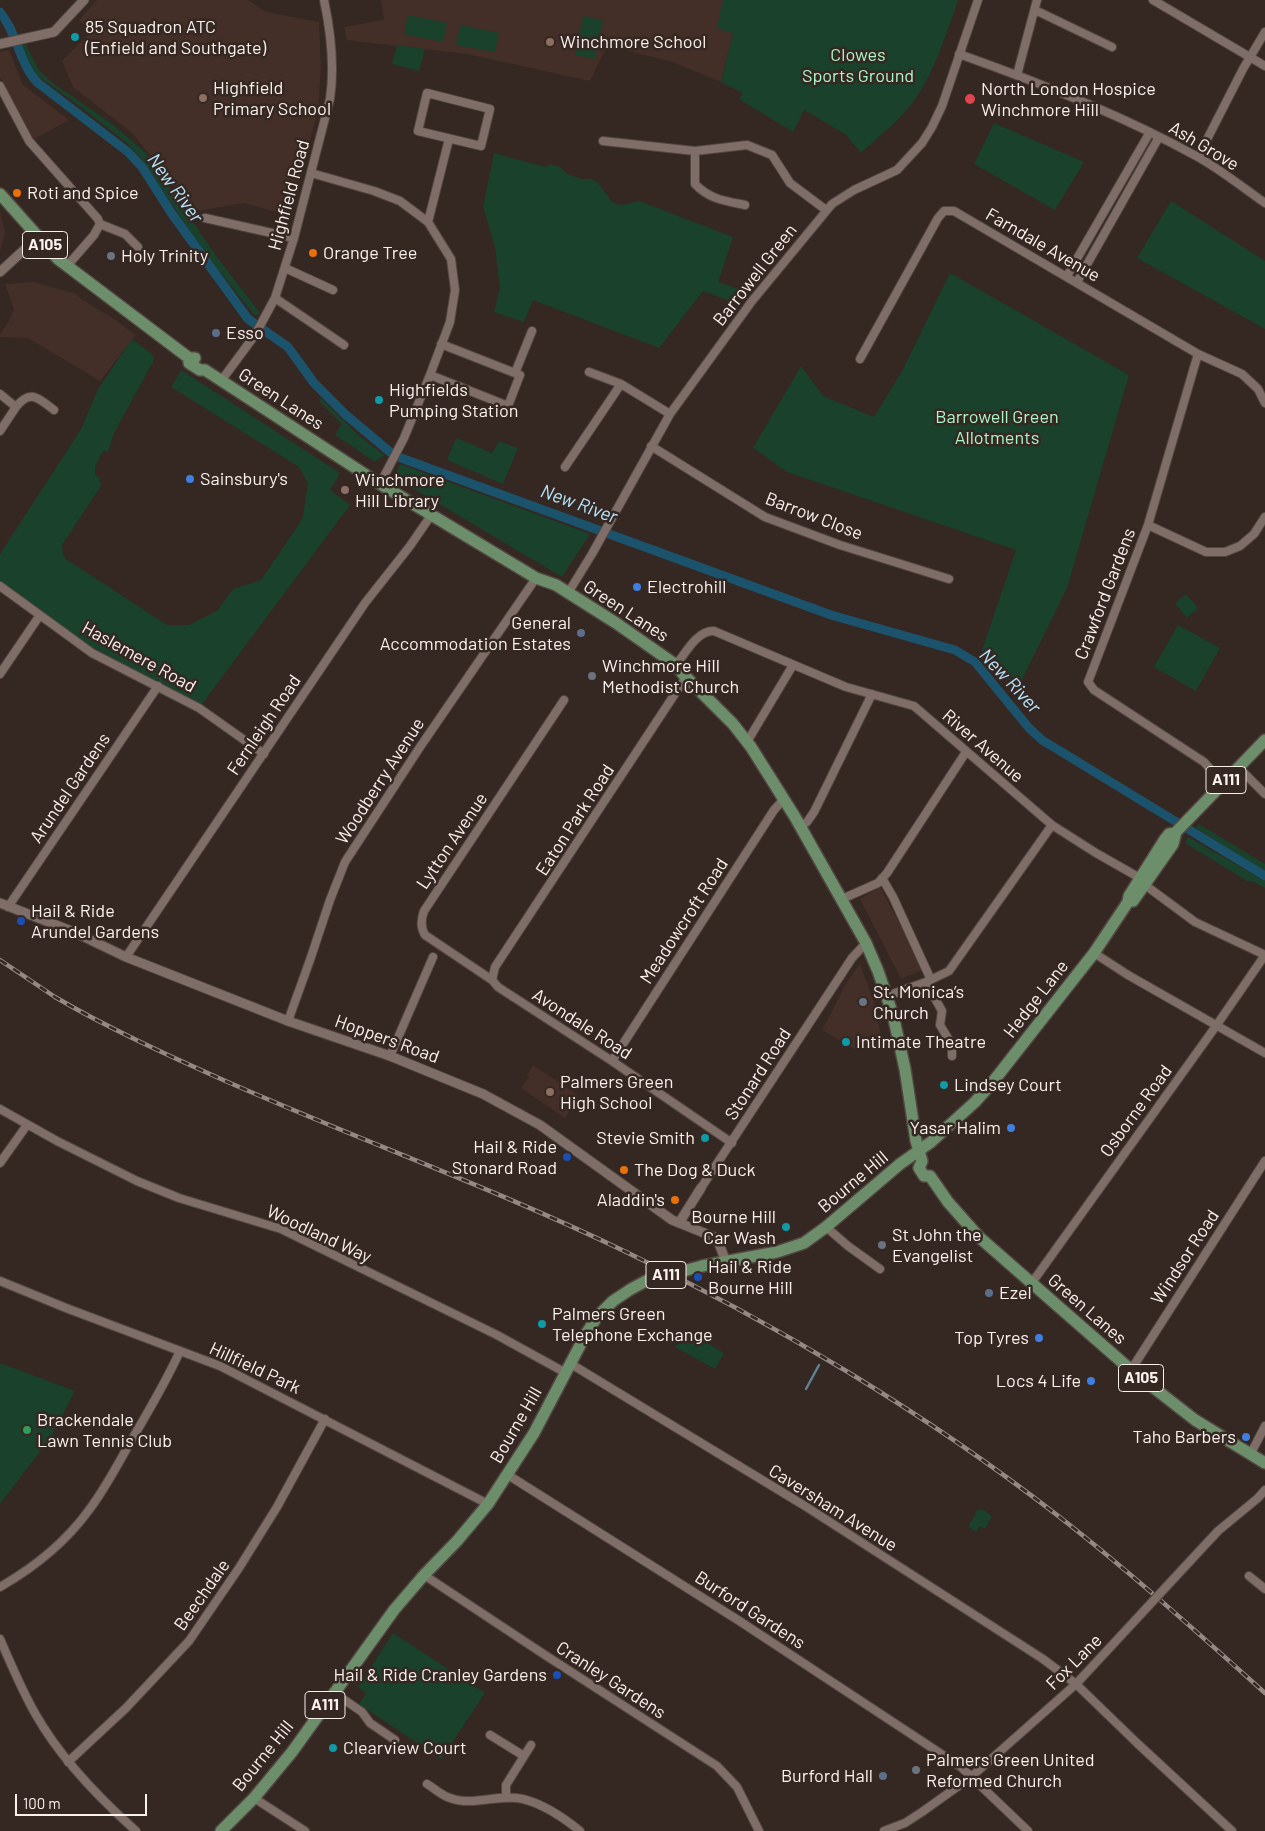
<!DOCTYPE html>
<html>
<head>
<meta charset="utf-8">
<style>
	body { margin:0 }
	#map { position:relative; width:1265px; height:1831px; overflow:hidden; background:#352722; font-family:Barlow,sans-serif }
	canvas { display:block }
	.scale { position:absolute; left:15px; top:1794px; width:132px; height:22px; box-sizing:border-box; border:2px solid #faf0ec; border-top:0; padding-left:6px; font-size:15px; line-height:18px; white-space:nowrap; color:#faf0ec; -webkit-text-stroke:4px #352722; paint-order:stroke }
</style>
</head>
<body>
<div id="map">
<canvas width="1265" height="1831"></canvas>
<div class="scale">100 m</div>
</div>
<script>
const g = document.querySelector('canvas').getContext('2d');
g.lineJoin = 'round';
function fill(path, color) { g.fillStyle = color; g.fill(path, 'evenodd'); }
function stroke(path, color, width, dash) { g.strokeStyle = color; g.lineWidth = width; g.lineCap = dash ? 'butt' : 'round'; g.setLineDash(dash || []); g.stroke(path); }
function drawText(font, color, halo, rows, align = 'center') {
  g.font = font + ' Barlow,sans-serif'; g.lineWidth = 5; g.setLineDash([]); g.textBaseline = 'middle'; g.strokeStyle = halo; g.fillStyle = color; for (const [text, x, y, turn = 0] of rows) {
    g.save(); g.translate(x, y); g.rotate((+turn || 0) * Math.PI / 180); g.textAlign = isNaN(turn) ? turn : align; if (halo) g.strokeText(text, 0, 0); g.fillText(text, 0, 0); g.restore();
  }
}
const built = new Path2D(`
	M97 0H248L266 12 319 22 321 67 318 110 290 216 244 203 196 211 131 132 73 87 62 61 91 32 79 20Z
	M381 0H741L721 82 670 61 607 46 590 81 467 54 347 40 344 27 384 20Z
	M9 50 23 85 69 120 34 139 0 78V52Z
	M0 211 5 232 0 251Z
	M34 282 77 294 81 299 114 319 136 335 100 381 28 338 0 337V334L9 321 14 309 5 284Z
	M880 887 924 969 901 979 860 899Z
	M860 964 874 1002 883 1045 856 1050 822 1030 847 982Z
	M533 1065 579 1096 565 1118 521 1088 529 1077 527 1075Z`);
const green = new Path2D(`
	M723 0H958C946 34 935 72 913 102 899 121 878 137 861 153L845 134 804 110 793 132 739 99 743 93 721 82 733 33 717 28Z
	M408 15 447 23 443 42 404 34Z
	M583 16 603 20 595 59 575 55Z
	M460 25 499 33 495 52 456 45Z
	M25 43 39 70 53 83 112 124 145 152 217 257 260 313 255 316 201 248 141 158 128 144 82 108 39 77 31 66 21 45Z
	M397 45 425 49 419 71 392 64Z
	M994 123 1084 162 1055 210 974 164Z
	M494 153 545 167 550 164 560 167 569 175 581 179H592L598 183 613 203 622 205 639 201 733 237 718 282 745 291 735 303 703 291 659 348 533 300 524 322 494 312 500 288 498 273 495 247 483 207Z
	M1171 201 1265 261V329L1137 258Z
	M950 273 1129 375 1067 588 1017 690 981 653 1016 550 787 472 753 448 801 366 823 396 874 417 902 371Z
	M132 339 154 356 153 362 114 433 108 452 103 451 95 466V475L99 477 101 486 62 545 63 554 66 559 167 625H189L217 611 233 589 261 580 299 524 303 516 308 483 299 467 171 387 181 370 340 473 330 490 350 505 199 708 61 629 0 586V554L81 429 98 389Z
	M319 396 357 434 385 456 378 459 375 462 335 435 342 424 320 402Z
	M456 438 492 453 499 441 518 448 503 484 447 460Z
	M400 464 590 534 562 577 394 477Z
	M1186 594 1198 608 1187 618 1175 603Z
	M1178 625 1220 648 1196 691 1154 667Z
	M1199 824 1265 864V872L1196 828Z
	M1188 837 1265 881V888L1254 882 1247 881 1185 843Z
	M690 1333 724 1353 715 1369 675 1347Z
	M0 1363 75 1391 51 1437 0 1504Z
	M979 1509 984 1510 992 1516 985 1529 980 1526 976 1532 968 1526 976 1514 975 1512Z
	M393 1633 485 1693 441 1759 359 1704 366 1693 358 1687Z`);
const stream = new Path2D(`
	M806 1389 819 1365`);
const canal = new Path2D(`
	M0 12C18 34 19 64 38 83L128 152 142 167 172 214 248 319 288 347 314 383 346 415 390 452 401 458 831 615 955 650 975 662 1029 728 1042 740 1265 876`);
const minor = new Path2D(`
	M1153 0 1265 66
	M1035 10 1112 47
	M959 54C1038 82 1122 115 1196 156 1220 169 1242 187 1265 203
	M1017 75 1037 0
	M0 86 29 141 98 219 100 224 94 235 67 266
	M427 93 490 109 481 146 418 131Z
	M603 141 695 151 747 145 772 155 790 183 826 210
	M695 151V184C709 199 725 201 745 205
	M1198 157 1243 69 1265 32
	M311 173 374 191 400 201 428 222 451 259 455 290 450 322 430 375 404 438 380 484
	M205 218 294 238
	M428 222 449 139
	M100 224 125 234 138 247
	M285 268 333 290
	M1067 276 1150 132
	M1077 282 1159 137
	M275 298 344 345
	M1198 354 1148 525 1088 682 1094 690 1204 762 1223 783
	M860 359 938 218 944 211H954L1198 354 1242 374 1258 389 1265 403
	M589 372 621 384 670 414
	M515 373 532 331
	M430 375 508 406 520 375 441 344
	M221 381 255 335 275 298 294 238 330 99C335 65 331 33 324 0
	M0 394 16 407 0 431
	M16 407C31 388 39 399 54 410
	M651 446 765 517 840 545 949 579
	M565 467 621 384
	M1148 525 1206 552H1225L1240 546 1254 534 1265 517
	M0 586 92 653 199 708 264 754
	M568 593 592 554 670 414 752 301 832 204 854 190 897 170 922 143 932 127 942 106 978 0
	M676 665C685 654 697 630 714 631L846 687 914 706 1052 825 1096 853 1140 878
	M0 674 40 615
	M564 700 424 911C421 919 420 927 425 935L492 980 498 987 612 1061 732 1143
	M747 742 793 665
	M1239 768 1265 794
	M801 826 807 822 814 812 872 694
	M882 878 893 897 931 980
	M1145 885 1195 922 1265 955
	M842 899 878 883 887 873 966 752
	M8 907 158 686
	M1094 953 1128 975 1265 1053
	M126 957 365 603 410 546 432 514
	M492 980 495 967 686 677
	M926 982 942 1011 940 1025 952 1045V1056
	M887 996 926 982 949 971 1052 825
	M288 1021 310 960 330 900 345 862 420 747 536 578
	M390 1056 433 957
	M612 1061 774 810 784 799
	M0 1109 57 1141 137 1181 179 1198 281 1229 497 1335 566 1373
	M0 1163 27 1125
	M701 1188 852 958 866 943
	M826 1227 848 1246 880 1269
	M0 1281 66 1308 220 1366 488 1504
	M1031 1284 1216 1026 1265 955
	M571 1364 805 1506 1043 1659 1076 1684 1138 1744 1232 1831
	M1131 1370 1265 1161
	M1250 1455 1265 1426
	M508 1475 741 1622 961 1767 1028 1831
	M424 1575 545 1655 717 1766 737 1787 759 1831
	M1249 1576 1265 1589
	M0 1587C35 1567 65 1543 89 1510 105 1489 118 1464 131 1441 148 1412 166 1382 180 1351
	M1166 1587 1218 1531 1258 1498 1265 1490
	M0 1639C11 1664 22 1691 36 1715 61 1759 98 1797 136 1831
	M333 1692 362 1712 370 1723 395 1740
	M490 1735 524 1756
	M68 1762 126 1708 189 1641 239 1568 277 1507 325 1419
	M427 1784C434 1788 442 1796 450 1798 474 1807 499 1793 523 1799 543 1804 564 1818 580 1831
	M506 1797V1785L531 1745
	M254 1798 305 1831
	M884 1831 905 1823 922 1812 971 1777 1076 1684 1141 1614`);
const tertiary = new Path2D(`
	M0 44 54 32 84 0
	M0 272 38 237
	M0 903 74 932 126 957 288 1021 390 1056 483 1094 540 1125 672 1220 714 1237 718 1241 726 1262
	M679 1223 701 1188`);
const primary = new Path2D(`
	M0 194 58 259 189 358H195
	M189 358V363L200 370H205L380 484 536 578 556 585 616 623 676 665 683 674 733 724 751 747 795 817 866 943 878 971 893 1015 905 1069 916 1141 922 1161 919 1168 924 1176H930L948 1202 979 1237 1131 1370 1195 1420 1265 1463
	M1133 901 1173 844 1176 832 1265 740
	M702 1266 777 1252 804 1243 826 1227 900 1164 931 1142 975 1102 992 1083 1094 953 1128 902 1129 896 1165 839 1169 834 1175 833
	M221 1831 254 1798 292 1752 394 1610 424 1575 457 1541 488 1504 534 1433 586 1334 597 1317 613 1301 631 1289`);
const rail = new Path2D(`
	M0 960C18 972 37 985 55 997 108 1028 165 1054 221 1079 354 1138 491 1187 622 1250 773 1322 925 1413 1057 1515 1129 1571 1197 1632 1265 1693`);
const minorBridge = new Path2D(`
	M1141 1614 1166 1587`);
const primaryBridge = new Path2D(`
	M631 1289 646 1281 702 1266`);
const markers = [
	[75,37,5,"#0f9aa8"],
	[550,42,5,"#8d6e63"],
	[203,98,5,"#8d6e63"],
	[970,99,6,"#e0444e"],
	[17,193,5,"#e8710a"],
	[313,253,5,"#e8710a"],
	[111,256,5,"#6b7280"],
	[216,333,5,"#5c6f8a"],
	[379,400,5,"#0f9aa8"],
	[190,479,5,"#3f7fe0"],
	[345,490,5,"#8d6e63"],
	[637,587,5,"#3f7fe0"],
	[581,633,5,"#5c6f8a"],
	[592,676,5,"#6b7280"],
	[21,921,5,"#1a4fb4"],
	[863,1002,5,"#6b7280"],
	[846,1042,5,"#0f9aa8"],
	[944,1085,5,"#0f9aa8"],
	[550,1092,5,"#8d6e63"],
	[1011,1128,5,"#3f7fe0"],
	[705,1138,5,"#0f9aa8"],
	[567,1157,5,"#1a4fb4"],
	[624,1170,5,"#e8710a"],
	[675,1200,5,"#e8710a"],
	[786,1227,5,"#0f9aa8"],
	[882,1245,5,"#6b7280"],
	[698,1277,5,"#1a4fb4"],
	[989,1293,5,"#5c6f8a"],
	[542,1324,5,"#0f9aa8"],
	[1039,1338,5,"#3f7fe0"],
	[1091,1381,5,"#3f7fe0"],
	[27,1430,5,"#2e9e5b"],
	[1246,1437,5,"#3f7fe0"],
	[557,1675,5,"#1a4fb4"],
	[333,1748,5,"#0f9aa8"],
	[916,1770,5,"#6b7280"],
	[883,1776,5,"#5c6f8a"]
];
const shields = [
	[45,245,45],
	[1226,780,40],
	[666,1275,40],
	[1141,1378,45],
	[325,1705,40]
];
const shieldNames = [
	["A105",45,245],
	["A111",1226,780],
	["A111",666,1275],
	["A105",1141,1378],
	["A111",325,1705]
];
const poiNames = [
	["85 Squadron ATC",85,27],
	["(Enfield and Southgate)",85,48],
	["Winchmore School",560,42],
	["Highfield",213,88],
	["Primary School",213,109],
	["North London Hospice",981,89],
	["Winchmore Hill",981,110],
	["Roti and Spice",27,193],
	["Orange Tree",323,253],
	["Holy Trinity",121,256],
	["Esso",226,333],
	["Highfields",389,390],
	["Pumping Station",389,411],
	["Sainsbury's",200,479],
	["Winchmore",355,480],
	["Hill Library",355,501],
	["Electrohill",647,587],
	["General",571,623,"right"],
	["Accommodation Estates",571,644,"right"],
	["Winchmore Hill",602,666],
	["Methodist Church",602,687],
	["Hail & Ride",31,911],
	["Arundel Gardens",31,932],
	["St. Monica’s",873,992],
	["Church",873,1013],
	["Intimate Theatre",856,1042],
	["Palmers Green",560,1082],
	["High School",560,1103],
	["Lindsey Court",954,1085],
	["Yasar Halim",1001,1128,"right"],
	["Stevie Smith",695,1138,"right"],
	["Hail & Ride",557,1147,"right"],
	["Stonard Road",557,1168,"right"],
	["The Dog & Duck",634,1170],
	["Aladdin's",665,1200,"right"],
	["Bourne Hill",776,1217,"right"],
	["Car Wash",776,1238,"right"],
	["St John the",892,1235],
	["Evangelist",892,1256],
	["Hail & Ride",708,1267],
	["Bourne Hill",708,1288],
	["Ezel",999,1293],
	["Palmers Green",552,1314],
	["Telephone Exchange",552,1335],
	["Top Tyres",1029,1338,"right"],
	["Locs 4 Life",1081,1381,"right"],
	["Brackendale",37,1420],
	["Lawn Tennis Club",37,1441],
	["Taho Barbers",1236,1437,"right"],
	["Hail & Ride Cranley Gardens",547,1675,"right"],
	["Clearview Court",343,1748],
	["Palmers Green United",926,1760],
	["Reformed Church",926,1781],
	["Burford Hall",873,1776,"right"]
];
const parkNames = [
	["Clowes",858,55],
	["Sports Ground",858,76],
	["Barrowell Green",997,417],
	["Allotments",997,438]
];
const streetNames = [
	["Ash Grove",1204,146,31],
	["Highfield Road",289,195,-75],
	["Farndale Avenue",1043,245,30],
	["Barrowell Green",755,275,-52],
	["Green Lanes",281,399,33],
	["Barrow Close",814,516,21],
	["Crawford Gardens",1105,594,-69],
	["Green Lanes",626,611,33],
	["Haslemere Road",139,657,29],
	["Fernleigh Road",264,725,-56],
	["River Avenue",983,746,41],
	["Woodberry Avenue",380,781,-57],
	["Arundel Gardens",70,788,-56],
	["Eaton Park Road",575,820,-57],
	["Lytton Avenue",452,841,-56],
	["Meadowcroft Road",684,921,-57],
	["Hedge Lane",1036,999,-52],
	["Avondale Road",582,1024,33],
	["Hoppers Road",387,1039,20],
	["Stonard Road",758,1074,-57],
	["Osborne Road",1136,1111,-54],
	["Bourne Hill",853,1182,-40],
	["Woodland Way",319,1234,25],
	["Windsor Road",1185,1257,-57],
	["Green Lanes",1087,1309,41],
	["Hillfield Park",255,1368,25],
	["Bourne Hill",516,1425,-60],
	["Caversham Avenue",833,1508,32],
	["Beechdale",202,1595,-55],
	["Burford Gardens",750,1610,33],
	["Fox Lane",1074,1662,-45],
	["Cranley Gardens",611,1680,33],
	["Bourne Hill",263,1756,-51]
];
const waterNames = [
	["New River",175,188,54],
	["New River",579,504,20],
	["New River",1010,681,47]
];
fill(built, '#432f27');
fill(green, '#19412c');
stroke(stream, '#5f8292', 2.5);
stroke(canal, '#1c536c', 9);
stroke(minor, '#524641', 10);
stroke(tertiary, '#524641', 11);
stroke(primary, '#524641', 14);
stroke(minor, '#7f6e68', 8);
stroke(tertiary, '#7f6e68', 9);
stroke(primary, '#6c8e6a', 11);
stroke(rail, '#958884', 4.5);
stroke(rail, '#352722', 2.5, [8]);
stroke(minorBridge, '#524641', 10, []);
stroke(primaryBridge, '#524641', 14, []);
stroke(minorBridge, '#7f6e68', 8);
stroke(primaryBridge, '#6c8e6a', 11);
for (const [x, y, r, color] of markers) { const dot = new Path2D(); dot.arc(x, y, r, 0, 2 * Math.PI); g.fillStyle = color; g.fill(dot); stroke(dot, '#352722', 2); }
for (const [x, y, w] of shields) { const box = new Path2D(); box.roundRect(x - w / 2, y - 13.5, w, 27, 4); g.fillStyle = '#352722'; g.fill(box); stroke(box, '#faf0ec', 1); }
drawText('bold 16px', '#faf0ec', null, shieldNames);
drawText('18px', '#faf0ec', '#352722', poiNames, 'left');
drawText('18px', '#a9f7c9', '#352722', parkNames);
drawText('18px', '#faf0ec', '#352722', streetNames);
drawText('italic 19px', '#b6e5fe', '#352722', waterNames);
</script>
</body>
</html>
